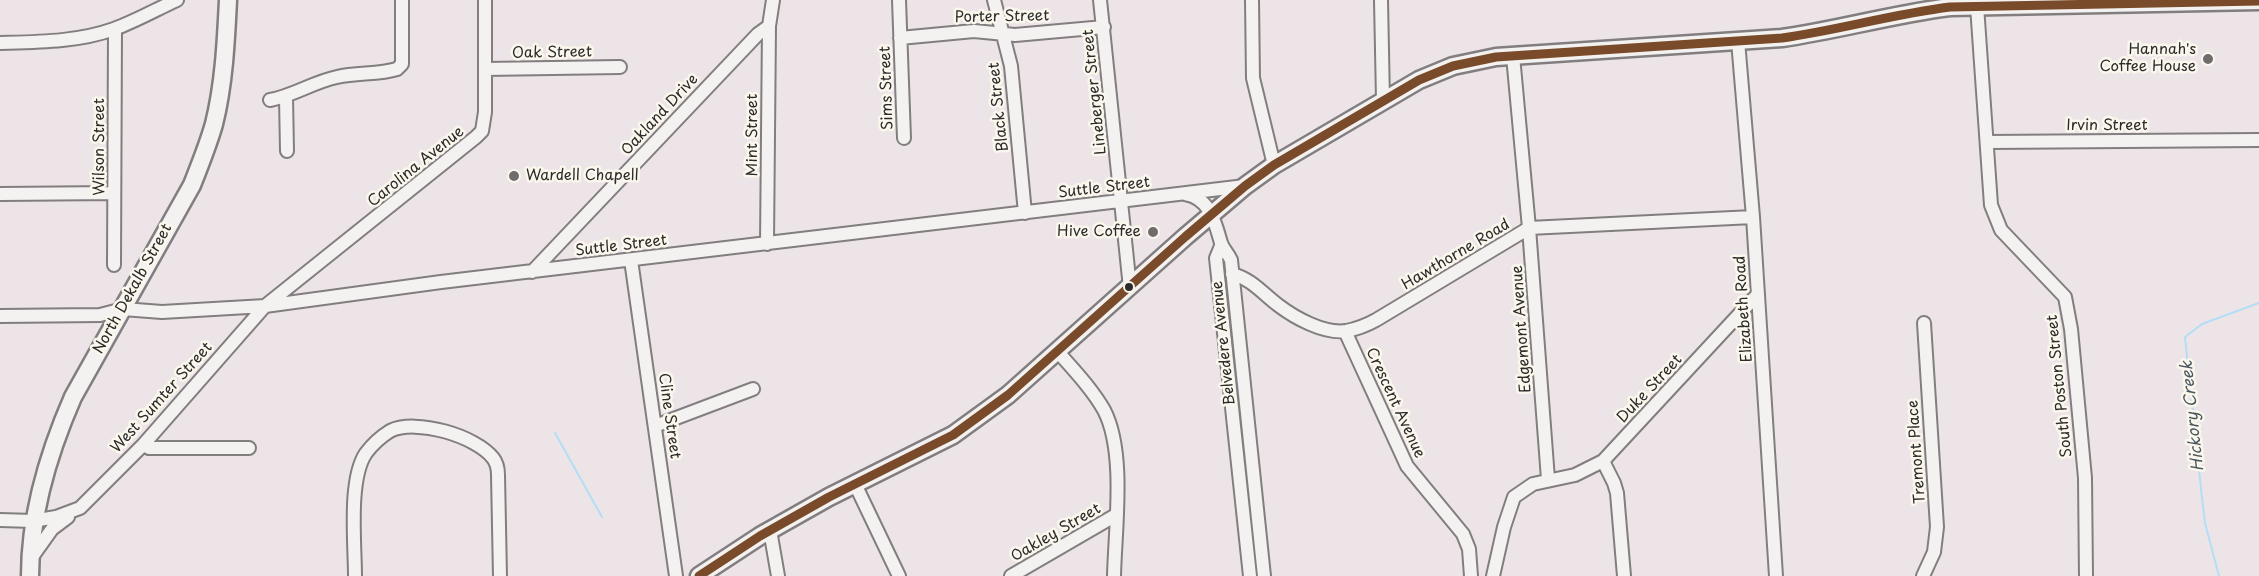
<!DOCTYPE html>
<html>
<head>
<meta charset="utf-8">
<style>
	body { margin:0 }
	canvas { display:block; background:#ece4e7 }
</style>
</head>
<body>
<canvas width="2259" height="576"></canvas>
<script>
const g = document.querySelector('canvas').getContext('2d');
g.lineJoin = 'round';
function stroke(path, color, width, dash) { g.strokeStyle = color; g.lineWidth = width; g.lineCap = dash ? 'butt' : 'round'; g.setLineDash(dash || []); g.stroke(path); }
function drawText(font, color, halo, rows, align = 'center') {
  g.font = font + ' "Playpen Sans",sans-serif'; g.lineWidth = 5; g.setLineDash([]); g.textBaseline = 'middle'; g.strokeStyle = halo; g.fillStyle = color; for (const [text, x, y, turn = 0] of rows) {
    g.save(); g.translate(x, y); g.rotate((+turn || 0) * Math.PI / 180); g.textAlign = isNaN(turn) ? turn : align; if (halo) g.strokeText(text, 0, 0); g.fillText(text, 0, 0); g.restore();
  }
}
const stream = new Path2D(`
	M555 433 602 517
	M2219 576 2205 523 2202 498 2185 337 2202 324 2259 303`);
const minor = new Path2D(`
	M899 0 904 138
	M994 0 1011 66 1025 213
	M1100 0 1130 288
	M1252 0 1253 78 1274 165
	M1381 0 1383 100
	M1977 6 1991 205 2001 230 2065 297 2071 329 2085 478 2086 576
	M900 38 974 31 1015 35 1104 27
	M1738 41 1753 217 1776 576
	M0 43C38 42 78 42 114 29 136 21 157 9 177 0
	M1513 56 1529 228 1548 479
	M485 69 620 67
	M286 97 287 151
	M270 100C293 96 313 82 337 77 357 72 378 75 397 69L402 64V0
	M1988 142 2259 140
	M0 194 114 193
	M1185 194C1210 198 1215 222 1221 243 1223 249 1228 253 1231 260L1264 576
	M767 244 769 26
	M1221 246 1216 258 1250 576
	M631 260 676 576
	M114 265 115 29
	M532 272 758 34 769 26 773 0
	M1232 274C1252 279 1263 294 1278 305 1295 318 1324 334 1346 331 1357 329 1367 325 1376 320L1529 228 1753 217
	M0 316 100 315 123 309 162 312 265 306 441 282 1245 186
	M1345 331 1407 466 1463 534 1469 549 1471 576
	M1058 352C1074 370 1092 389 1104 410 1126 452 1115 529 1114 576
	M655 426 753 389
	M143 445 149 448H249
	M1603 461 1614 483 1617 493 1624 576
	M855 484 899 576
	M0 520 33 521 56 517 80 508 143 445 265 306 476 137 482 131 485 112V0
	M770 530 778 576
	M32 557 52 529 68 517
	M355 576C355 544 348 479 366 453 372 445 382 436 390 431 416 418 476 436 493 458 497 463 498 468 498 475L500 576
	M1011 576 1116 515
	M1493 576 1504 527 1514 497 1533 484 1575 475 1603 461 1758 294
	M1923 576 1934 552 1937 527 1924 323`);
const major = new Path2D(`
	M30 576C30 514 48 454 73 397L192 185C200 165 208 145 214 124 224 84 226 41 228 0
	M699 576 760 536 829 497 953 435 1008 395 1185 237 1245 186 1274 165 1419 80 1453 66 1496 57 1782 38C1839 30 1893 14 1950 7L2259 1`);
const bus1 = new Path2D(`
	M699 576 760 536 829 497 953 435 1008 395 1185 237 1245 186 1274 165 1419 80 1453 66 1496 57 1782 38C1839 30 1893 14 1950 7L2259 1`);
const markers = [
	[2208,59,6,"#6f6c6d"],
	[514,176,6,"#6f6c6d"],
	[1153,232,6,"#6f6c6d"],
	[1129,287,5,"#2b2b2b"]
];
const streetNames = [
	["Porter Street",1002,17,-1],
	["Oak Street",552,53,-1],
	["Sims Street",887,88,-92],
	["Lineberger Street",1095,92,-96],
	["Black Street",999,107,-96],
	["Oakland Drive",660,115,-47],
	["Irvin Street",2107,126],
	["Mint Street",753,135,-90],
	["Wilson Street",100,147,-90],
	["Carolina Avenue",416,167,-39],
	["Suttle Street",1104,188,-7],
	["Suttle Street",621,246,-7],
	["Hawthorne Road",1456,255,-31],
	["North Dekalb Street",133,289,-61],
	["Elizabeth Road",1744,309,-94],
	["Edgemont Avenue",1522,329,-94],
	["Belvedere Avenue",1224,343,-96],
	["South Poston Street",2060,386,-96],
	["Duke Street",1650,389,-47],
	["West Sumter Street",162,398,-48],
	["Crescent Avenue",1395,403,65],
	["Cline Street",669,416,82],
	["Tremont Place",1917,452,-94],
	["Oakley Street",1056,533,-30]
];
const poiNames = [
	["Hannah's",2196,50],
	["Coffee House",2196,67],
	["Wardell Chapell",526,176,"left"],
	["Hive Coffee",1141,232]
];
const waterNames = [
	["Hickory Creek",2193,416,-96]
];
stroke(stream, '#b3def6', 2);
stroke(minor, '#827e80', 16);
stroke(major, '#827e80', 21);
stroke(minor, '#f4f2f0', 12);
stroke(major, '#f4f2f0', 16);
stroke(bus1, '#7a4b2a', 9);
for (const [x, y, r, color] of markers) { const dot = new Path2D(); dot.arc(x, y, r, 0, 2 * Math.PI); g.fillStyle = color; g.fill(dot); stroke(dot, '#fbf7ec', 2); }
drawText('15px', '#2b2b2b', '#fbf7ec', streetNames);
drawText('15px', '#2b2b2b', '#fbf7ec', poiNames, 'right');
drawText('italic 16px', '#47575f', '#fbf7ec', waterNames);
</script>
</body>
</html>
